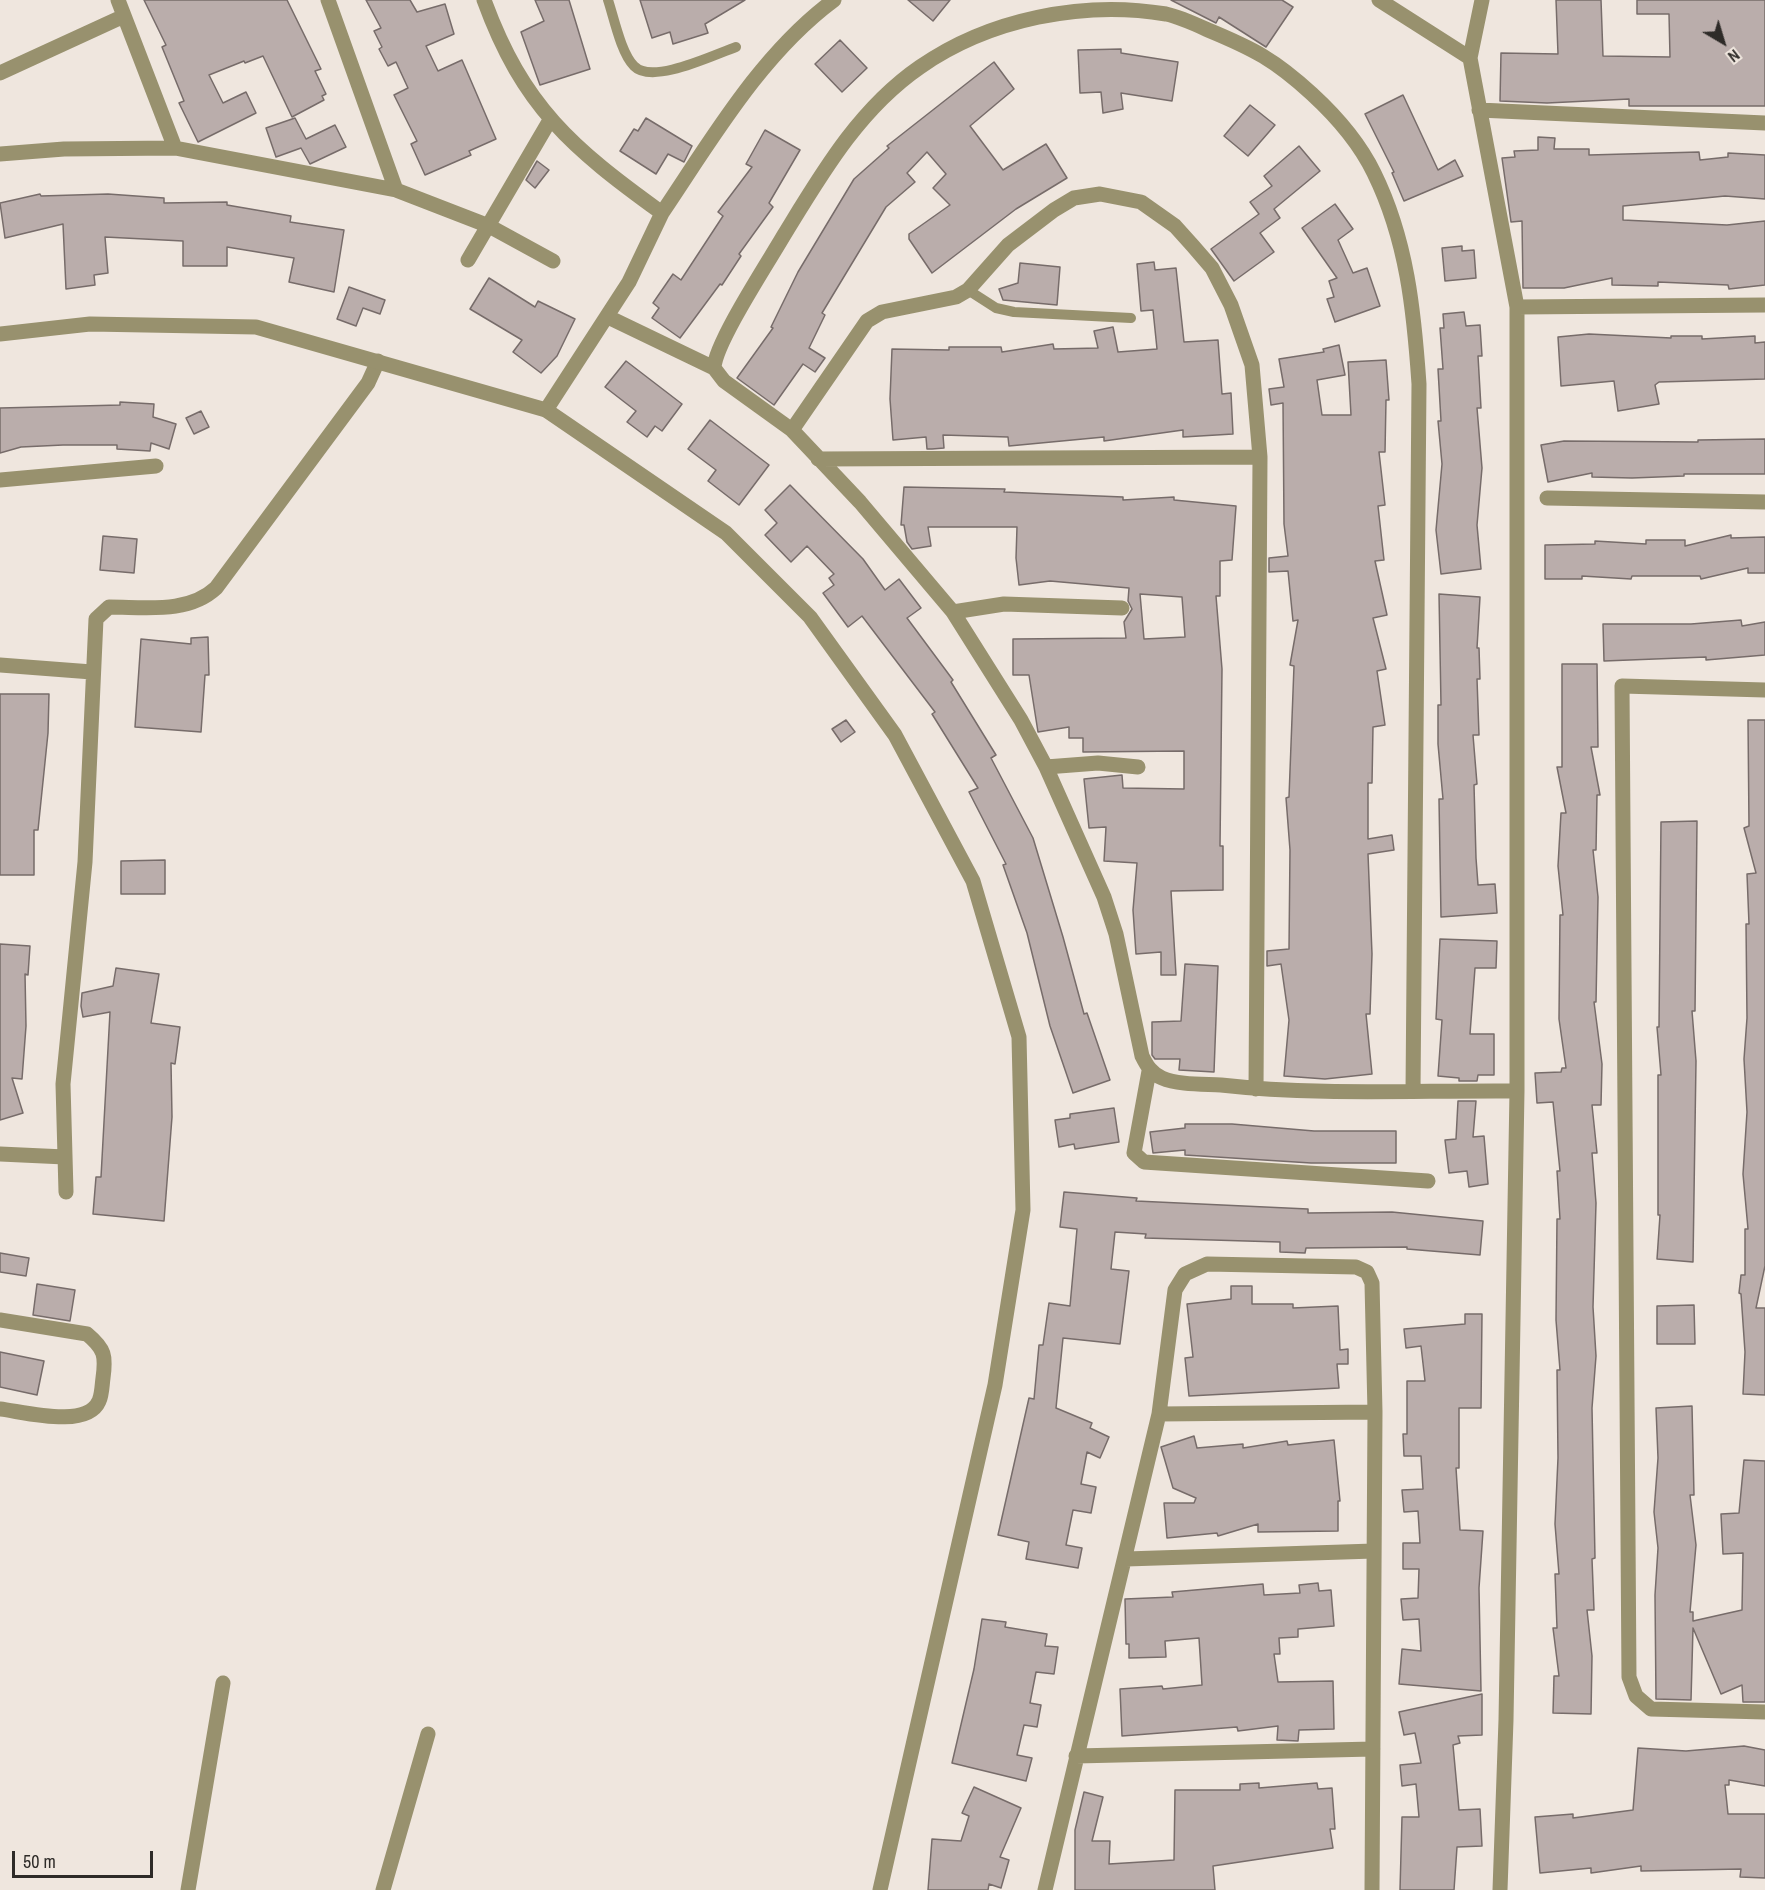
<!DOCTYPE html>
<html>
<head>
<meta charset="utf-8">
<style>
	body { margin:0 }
	#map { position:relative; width:1765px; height:1890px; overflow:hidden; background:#efe6de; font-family:"Archivo Narrow",sans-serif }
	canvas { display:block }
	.north { position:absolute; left:1693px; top:12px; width:60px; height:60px; -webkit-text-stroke:4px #efe6de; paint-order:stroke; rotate:142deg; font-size:16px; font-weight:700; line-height:24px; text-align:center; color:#2e2b28 }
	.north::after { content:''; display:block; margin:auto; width:21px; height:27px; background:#2e2b28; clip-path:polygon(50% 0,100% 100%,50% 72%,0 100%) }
	.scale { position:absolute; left:12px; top:1851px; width:141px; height:27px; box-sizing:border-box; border:3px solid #2e2b28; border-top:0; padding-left:8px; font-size:18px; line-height:21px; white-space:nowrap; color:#2e2b28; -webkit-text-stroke:4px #efe6de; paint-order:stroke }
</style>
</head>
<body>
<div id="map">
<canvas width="1765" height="1890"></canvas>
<div class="north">N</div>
<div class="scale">50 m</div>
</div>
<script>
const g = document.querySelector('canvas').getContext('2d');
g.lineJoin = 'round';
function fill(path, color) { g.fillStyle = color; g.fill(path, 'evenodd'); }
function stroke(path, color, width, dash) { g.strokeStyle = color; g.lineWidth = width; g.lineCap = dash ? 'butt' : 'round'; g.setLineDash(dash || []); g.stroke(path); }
const building = new Path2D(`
	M144 0H287L321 69 315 71 326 94 322 96 324 100 292 117 263 56 245 63 244 61 209 75 223 103 246 92 256 113 198 142 179 103 184 101 162 47 166 45Z
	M366 0H410L417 12 445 4 454 34 426 46 438 71 462 60 496 139 469 151 471 155 425 175 411 144 417 141 394 95 408 88 396 62 388 66 379 49 382 47 374 31 381 28Z
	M535 0H569L590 69 540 85 521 32 544 21Z
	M640 0H745L705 24 708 33 673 44 670 32 652 38Z
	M908 0H950L933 21Z
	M1171 0H1282L1293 7 1266 47 1219 17 1216 23Z
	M1556 0H1601L1603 56 1670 57 1669 14H1637V0H1765V106H1629V99L1547 103 1500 101 1501 53 1558 54Z
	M840 40 867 68 842 92 815 64Z
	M1121 49V53L1178 62 1172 101 1121 93 1123 109 1103 113 1101 92 1080 93 1078 50Z
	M994 62 1014 89 970 126 1003 170 1046 144 1067 178 1016 209 932 273 909 239V234L950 205 933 188 946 174 927 152 907 173 915 182 886 207 822 313 825 315 809 348 825 358 815 372 803 364 774 405 737 378 773 328 771 327 798 272 854 179 889 148 887 146Z
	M1403 95 1438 170 1455 160 1463 176 1404 201 1392 173 1394 172 1365 114Z
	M1250 105 1275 125 1248 156 1224 136Z
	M295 118 306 139 335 125 346 147 310 164 301 148 276 157 266 128Z
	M646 118 692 146 684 162 668 154 656 174 620 151 634 129 638 131Z
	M765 130 800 150 769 203 773 207 739 254 741 256 722 285 720 284 680 338 652 318 659 308 653 303 673 274 681 280 723 216 718 212 752 167 746 164Z
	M1538 137 1555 138 1554 149H1589V155L1699 152 1700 160 1728 157V153L1765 155V199L1725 196 1623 206V220L1727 225 1765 221V285L1729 289 1728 285 1658 282V286L1612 285V278L1564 288H1523L1522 221 1511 222 1502 158 1515 157 1514 151 1538 150Z
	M1299 146 1320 171 1274 209 1280 218 1260 233 1274 252 1234 281 1211 249 1259 214 1250 202 1272 186 1264 176Z
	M537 161 549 170 535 188 526 180Z
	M40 194 41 196 108 194 164 198V203L227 202V205L291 216 290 222 344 230 334 292 289 282 294 258 227 247V266H183V241L105 237 108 273 94 275 95 285 66 289 63 224 5 238 0 203Z
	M1335 204 1353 229 1338 240 1353 273 1367 268 1380 306 1335 322 1327 299 1334 297 1329 281 1337 278 1302 228Z
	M1462 246V251L1474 250 1476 278 1445 281 1442 248Z
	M1154 262 1155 270 1176 268 1184 342 1218 340 1222 394 1231 393 1233 434 1183 437V430L1104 441V437L1009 446 1008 437 943 435 944 448 932 449H927L926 437 893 440 890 399 892 349 949 350V347H1001L1002 352 1053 344 1054 349 1098 348 1094 331 1113 327 1118 352 1157 349 1153 310 1141 311 1137 264Z
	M1020 263 1060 267 1057 305 1003 300 999 289 1018 283Z
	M489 278 535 307 538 301 575 319 557 356 541 373 513 352 522 340 470 309Z
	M349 287 385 300 380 314 363 308 356 326 337 319Z
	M1464 312 1466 326 1480 325 1482 356H1478L1481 408H1477L1482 468 1477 525 1481 569 1441 574 1436 530 1442 464 1438 421H1441L1438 369H1443L1440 328H1444L1443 314Z
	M1589 334 1671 338V336H1702V339L1755 336V343L1765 342V379L1659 382 1655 385 1659 404 1618 411 1614 381 1561 386 1558 337Z
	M1339 345 1345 375 1317 380 1322 415H1351L1348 362 1386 360 1389 400H1386L1385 452H1379L1385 505 1378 506 1384 560 1375 561 1387 615 1373 618 1386 669 1377 671 1385 725 1373 727 1372 783H1368V839L1392 835 1394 850 1368 854 1372 954 1370 1014H1366L1372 1074 1325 1079 1284 1076 1289 1020 1281 964 1267 966V951L1289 949 1290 850 1286 798 1289 797 1294 666 1290 665 1298 620 1293 621 1288 571 1269 572V558L1288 556 1284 524 1283 403 1271 405 1269 389 1284 387 1279 359 1324 352 1323 349Z
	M626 361 682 404 662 431 655 426 647 437 627 422 636 411 605 387Z
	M120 402 154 404 153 417 176 424 169 449 151 443 150 451 117 449V445H63L21 447 0 453V408L120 405Z
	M201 411 209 427 194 434 186 418Z
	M710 420 769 465 739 505 708 481 716 470 688 449Z
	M1765 439V474H1684V476L1632 478 1592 477V473L1548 482 1541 445 1564 441 1698 442V440Z
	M790 485 863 559 885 590 899 579 921 608 907 618 953 680 951 682 996 755 991 758 1033 838 1063 937 1084 1014 1087 1013 1110 1080 1073 1093 1050 1026 1027 933 1003 865 1006 864 969 792 978 788 932 714 935 712 862 616 848 627 823 593 834 585 829 578 834 574 807 546 791 562 765 535 777 523 765 510Z
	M904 487 1005 489 1004 492 1123 497V500L1174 497V500L1236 506 1232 560 1220 561V596H1216L1222 669 1220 846H1223V890L1171 891 1176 975H1161V952L1136 954 1133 910 1137 863 1104 861 1106 827 1089 828 1084 779 1122 775 1123 788 1184 789V751L1083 752V738H1069V727L1038 732 1029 675H1013V639L1126 638 1124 622 1132 609 1128 601 1129 588 1050 581 1019 585 1016 558 1017 527H928L931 546 912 549 907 542 904 525H901ZM1140 594 1182 597 1185 637 1144 639Z
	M1731 535V538L1765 537V573H1748V568L1701 579 1700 576H1632L1631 579 1582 576V579H1545V545L1595 544V541L1646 544V540H1685V546Z
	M103 536 137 539 134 573 100 570Z
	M1439 594 1480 597 1477 648H1479L1480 679H1477L1479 735H1473L1477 784 1474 785 1476 858 1478 885 1495 884 1497 913 1441 917 1439 799H1443L1438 744V705H1441Z
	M1741 620 1742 626 1765 622V655L1706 660V657L1604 661 1603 624H1691Z
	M208 637 209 675H205L201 732 135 727 141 639 191 644V638Z
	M1562 664H1597L1598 747H1591L1600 795H1597L1596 850H1593L1598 897 1596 1002H1594L1602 1064 1601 1105H1592L1597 1153H1592L1596 1203 1593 1307 1596 1356 1592 1408 1595 1558 1592 1559 1594 1610H1587L1592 1656 1591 1714 1553 1713 1554 1676H1559L1553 1628H1557L1555 1574H1559L1555 1524 1558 1458 1557 1370H1560L1556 1320 1557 1219H1560L1557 1171H1560L1553 1102 1537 1103 1535 1073 1561 1072 1562 1068H1566L1559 1019 1560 915H1563L1558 866 1561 813H1566L1557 767H1562Z
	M0 694H49L48 733 38 830H34V875H0Z
	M846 720 855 732 841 742 832 729Z
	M1748 720H1765V1266L1756 1308H1765V1395L1743 1394 1745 1352 1741 1294 1739 1293 1741 1275H1745V1229H1748L1743 1174 1747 1112 1744 1059 1747 1018 1746 924H1749L1747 874 1756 873 1744 828 1749 826Z
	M1697 821 1695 1011H1692L1696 1061 1693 1262 1657 1259 1660 1215H1658V1075H1661L1657 1027H1659L1661 822Z
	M165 860V894H121V861Z
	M1440 939 1497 941 1496 968H1475L1470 1034H1494V1075H1478L1477 1081H1459V1078L1438 1076 1442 1020 1436 1019Z
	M0 944 30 946 28 975 25 974 26 1026 22 1079 12 1078 23 1113 0 1120Z
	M1185 964 1218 966 1214 1072 1179 1070 1180 1059H1155L1152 1055V1022L1181 1021Z
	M116 968 159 974 151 1023 180 1027 175 1064 171 1063 172 1117 164 1221 93 1214 96 1177H101L110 1012 83 1017 81 1006 82 993 113 986Z
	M1458 1101H1476L1473 1137 1484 1136 1488 1184 1469 1187 1467 1171 1449 1173 1445 1140 1456 1139Z
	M1114 1108 1119 1142 1075 1149 1074 1144 1059 1147 1055 1120 1070 1118V1114Z
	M1185 1124H1232L1314 1131H1396V1163H1311L1185 1155V1150L1153 1153 1150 1132 1185 1128Z
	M1064 1192 1137 1198 1136 1201 1308 1209V1213L1392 1212 1483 1221 1480 1255 1407 1249V1247L1306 1248 1305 1253 1280 1252V1242L1145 1238 1146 1234 1115 1232 1111 1269 1129 1271 1120 1344 1063 1338 1056 1408 1092 1423 1090 1428 1109 1437 1100 1458 1087 1452 1081 1484 1096 1487 1091 1513 1073 1510 1066 1545 1082 1548 1078 1568 1026 1559 1029 1542 998 1535 1029 1398 1034 1399 1039 1345H1043L1049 1303 1070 1306 1077 1229 1060 1227Z
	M0 1253 29 1258 26 1276 0 1272Z
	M37 1284 75 1290 70 1321 33 1315Z
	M1231 1286H1252V1304H1293V1308L1338 1306 1340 1350 1348 1349V1364H1337L1339 1388 1189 1396 1185 1358 1193 1357 1187 1304 1231 1299Z
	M1694 1305 1695 1344H1657V1306Z
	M1465 1314H1482L1481 1408H1459V1468H1456L1460 1530 1483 1531 1479 1588 1481 1691 1399 1684 1402 1649 1421 1651 1419 1619 1403 1620 1401 1599 1418 1598 1419 1569H1403V1543H1420L1418 1511 1404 1512 1402 1490 1423 1489 1421 1456H1404L1403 1434H1407V1381H1425L1421 1346 1406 1348 1404 1329 1465 1324Z
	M0 1352 44 1361 37 1395 0 1387Z
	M1692 1406 1694 1495H1690L1696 1545 1690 1612H1693V1621L1742 1610 1743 1553 1723 1554 1721 1514 1739 1513 1744 1460 1765 1461V1702H1743L1742 1685 1721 1694 1693 1628 1691 1700 1656 1699 1655 1595 1658 1548 1654 1512 1658 1458 1656 1408Z
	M1194 1436 1197 1448 1243 1444V1448L1287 1441 1288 1445 1334 1440 1340 1501H1338V1531L1258 1532V1524L1218 1536 1217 1533 1167 1538 1164 1503H1194L1196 1498 1173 1488 1161 1447Z
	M1318 1583 1319 1591 1331 1590 1334 1626 1298 1629V1637L1279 1638 1280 1654H1274L1278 1682 1333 1681 1334 1729 1299 1730 1298 1741 1277 1740 1278 1726 1238 1731 1237 1727 1122 1736 1120 1689 1162 1686 1163 1689 1202 1685 1199 1638 1165 1641 1166 1657 1129 1658V1644H1126L1125 1599 1173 1597 1172 1592 1263 1584 1264 1595 1300 1593 1299 1585Z
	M982 1619 1006 1622 1005 1627 1047 1634 1045 1646 1058 1647 1054 1674 1036 1672 1030 1703 1041 1705 1037 1727 1024 1725 1017 1755 1032 1758 1026 1781 952 1763 974 1669Z
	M1482 1694V1735L1458 1736 1460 1743 1453 1745 1459 1810 1480 1809 1482 1846 1457 1847 1454 1890H1400L1402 1817H1419L1416 1784 1402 1786 1400 1765 1421 1763 1415 1733 1404 1735 1399 1712Z
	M1744 1746 1765 1750V1786L1729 1780V1785H1725L1728 1814H1765V1878L1740 1877 1741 1869 1641 1871V1866L1591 1873V1868L1540 1873 1535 1817 1573 1814V1818L1633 1810 1638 1748 1686 1751Z
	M1259 1783V1788L1317 1783 1318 1789 1332 1788 1335 1829H1330L1333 1848 1213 1866 1215 1890H1075V1830L1084 1792 1103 1797 1092 1841H1110L1109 1864 1174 1860 1175 1790H1240V1784Z
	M974 1787 1021 1808 1000 1857 1009 1860 1001 1888 989 1884 988 1890H928L932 1839 961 1841 969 1816 962 1813Z`);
const service = new Path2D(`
	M608 0C614 18 621 53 634 66 652 85 713 55 736 47
	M968 290 996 308 1014 312 1131 318`);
const minor = new Path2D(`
	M118 0 175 148
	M328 0 396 190
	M484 0C523 107 572 148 662 213L629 282 546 410
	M1379 0 1470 58
	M1482 0 1470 58 1517 307V1091L1506 1720 1500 1890
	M0 73 124 16
	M1479 110 1765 123
	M0 154 64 149 175 148 396 190 489 226 553 261
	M662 213C712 139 761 54 834 0
	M468 260 550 120
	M1517 307 1765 305
	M608 317 714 368 724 381 792 430 860 502 953 612 1021 720 1046 767 1104 897 1116 934 1142 1056C1147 1066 1151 1073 1162 1078 1178 1085 1203 1084 1221 1085 1319 1096 1418 1090 1517 1091
	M714 368C715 343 769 261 784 235 822 173 859 109 920 67 989 19 1083 0 1166 14 1180 17 1195 24 1208 30 1254 49 1275 60 1312 94 1337 117 1359 142 1374 173 1407 240 1414 311 1419 384L1413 1090
	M792 430 867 321 882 312 956 297 968 290 1008 245 1054 210 1074 198 1100 194 1141 202 1175 226 1193 246 1212 268 1231 305 1252 365 1260 457 1256 1089
	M818 459 1260 457
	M0 480 156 466
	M1547 498 1765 502
	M953 612 1004 604 1122 608
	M0 665 92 672
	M1765 690 1622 686 1629 1677 1636 1696 1651 1709 1765 1712
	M1046 767 1098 763 1138 767
	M1149 1071 1134 1153 1144 1162 1428 1181
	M0 1154 65 1157
	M66 1192 63 1084 85 862 96 619 109 607C146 607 188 614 216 588L368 383 378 361
	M0 1320 87 1334C105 1349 106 1356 103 1378 102 1385 102 1395 99 1401 87 1429 25 1412 0 1409
	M1159 1414 1375 1412
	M1126 1559 1374 1551
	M1076 1756 1373 1749
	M188 1890 223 1683
	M383 1890 428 1734
	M1045 1890 1159 1414 1175 1290 1185 1274 1207 1264 1356 1267 1367 1272 1372 1283 1375 1412 1372 1890`);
const tertiary = new Path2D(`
	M0 334 90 324 256 327 546 410 726 533 810 617 895 735 973 881 1019 1037 1023 1210 995 1385 880 1890`);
fill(building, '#baadab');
stroke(building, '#776c6a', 1.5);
stroke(service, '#98916e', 10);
stroke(minor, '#98916e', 15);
stroke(tertiary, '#98916e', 15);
</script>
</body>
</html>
